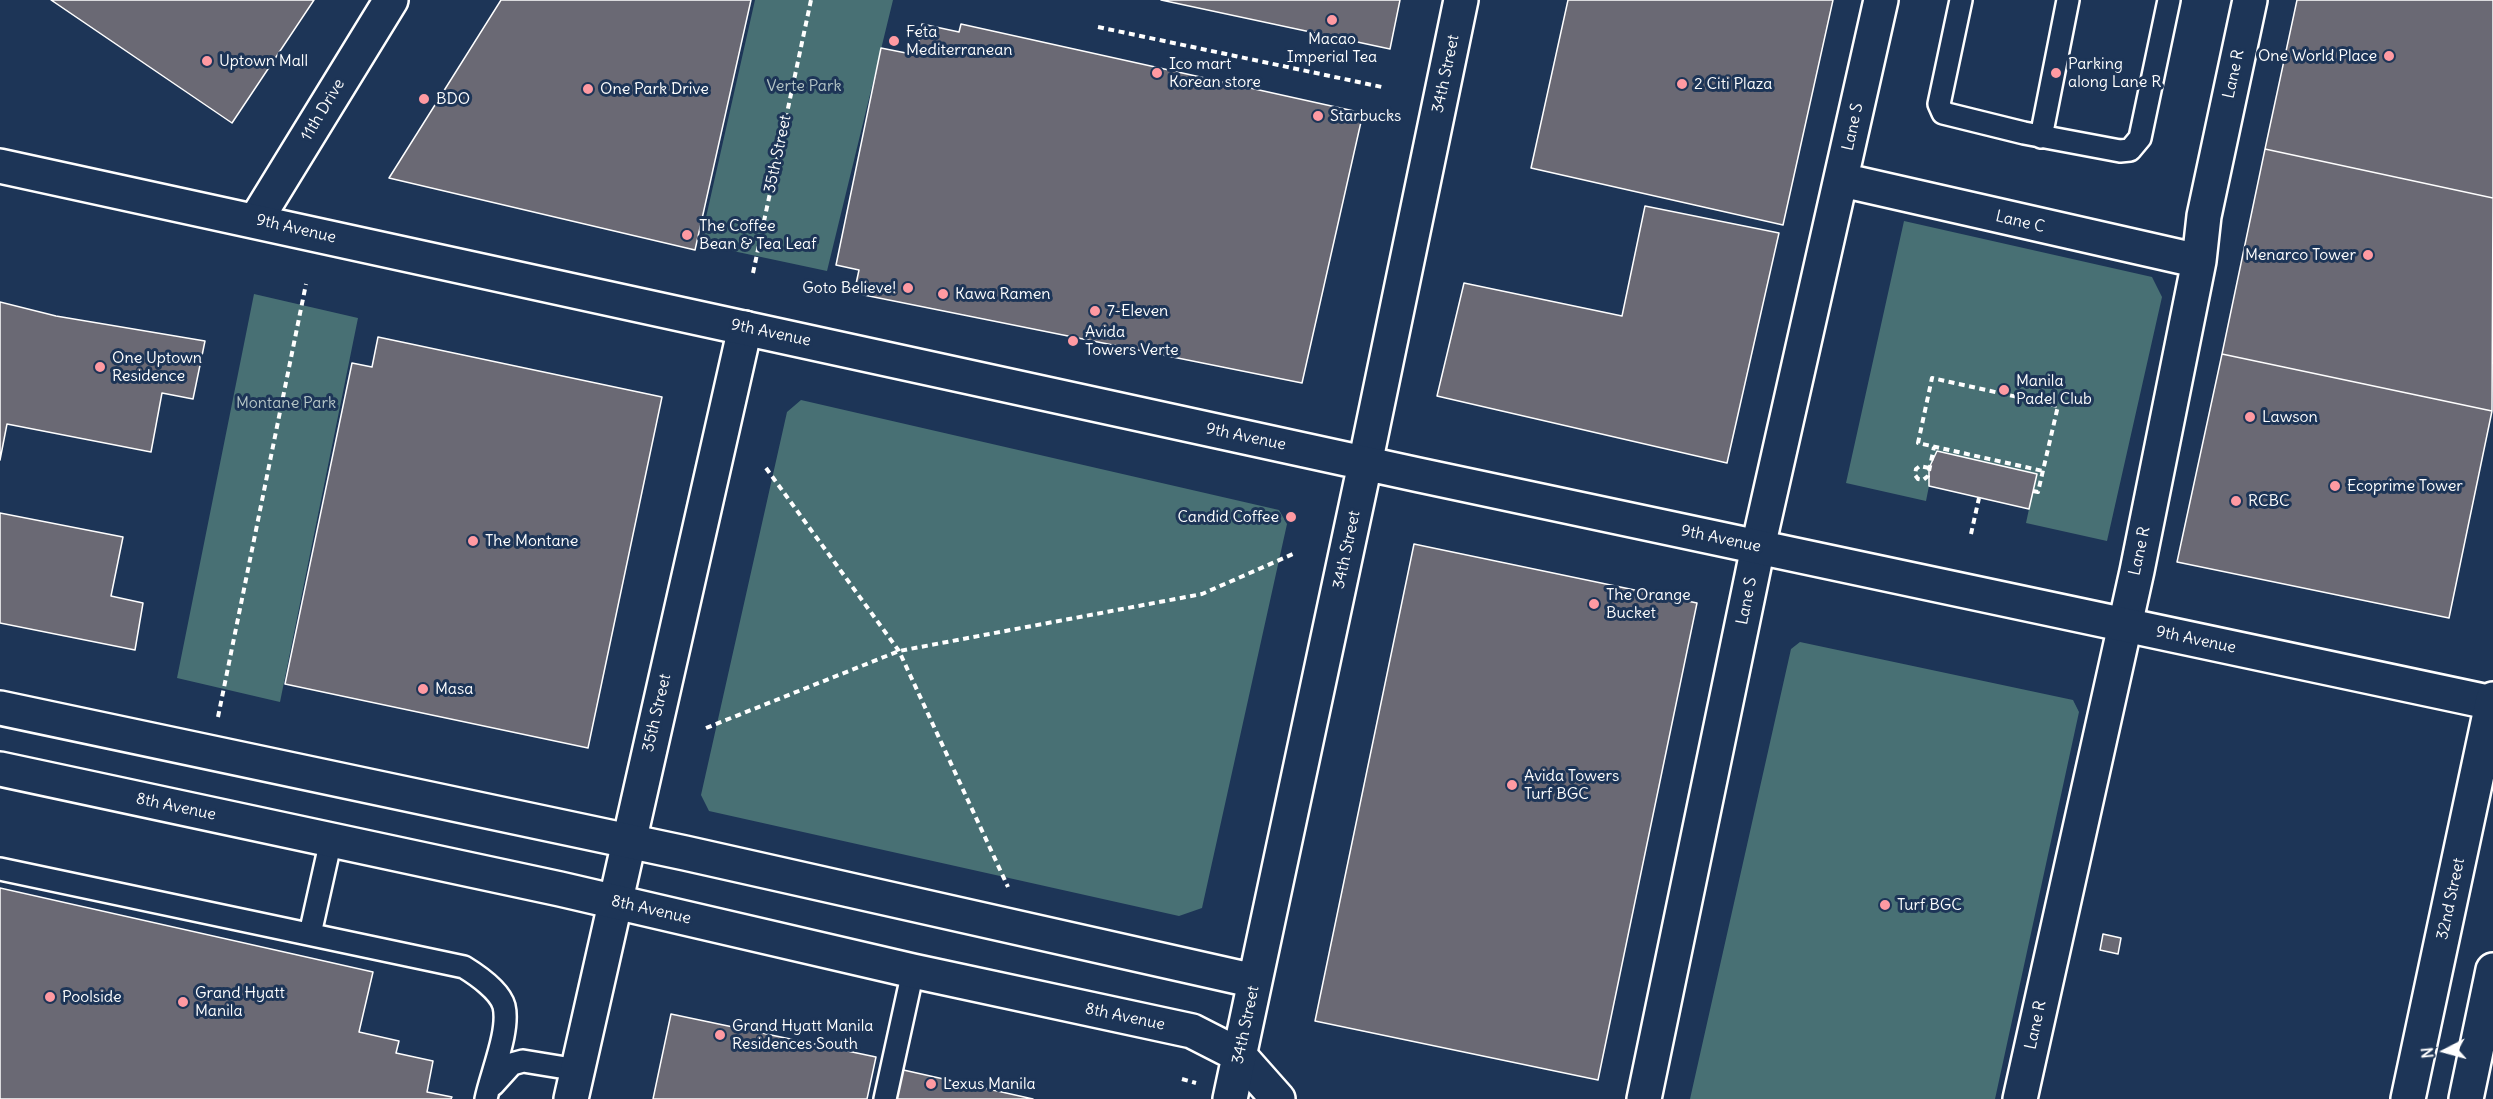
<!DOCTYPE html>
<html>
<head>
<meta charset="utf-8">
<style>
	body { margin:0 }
	#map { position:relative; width:2493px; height:1099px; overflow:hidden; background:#1d3557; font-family:Delius,sans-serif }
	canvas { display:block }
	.north { position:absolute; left:2415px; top:1021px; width:60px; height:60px; -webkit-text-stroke:4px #1d3557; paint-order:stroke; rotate:264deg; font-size:16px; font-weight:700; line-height:24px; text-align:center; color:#fff }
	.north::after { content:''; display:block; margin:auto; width:21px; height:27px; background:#fff; clip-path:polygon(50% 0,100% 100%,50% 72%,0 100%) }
</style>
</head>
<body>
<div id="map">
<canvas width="2493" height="1099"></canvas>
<div class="north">N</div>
</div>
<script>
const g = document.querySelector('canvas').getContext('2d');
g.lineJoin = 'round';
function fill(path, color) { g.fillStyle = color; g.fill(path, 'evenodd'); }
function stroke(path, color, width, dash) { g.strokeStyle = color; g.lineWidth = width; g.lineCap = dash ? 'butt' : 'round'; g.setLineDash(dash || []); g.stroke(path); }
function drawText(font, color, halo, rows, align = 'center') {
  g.font = font + ' Delius,sans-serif'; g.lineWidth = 6; g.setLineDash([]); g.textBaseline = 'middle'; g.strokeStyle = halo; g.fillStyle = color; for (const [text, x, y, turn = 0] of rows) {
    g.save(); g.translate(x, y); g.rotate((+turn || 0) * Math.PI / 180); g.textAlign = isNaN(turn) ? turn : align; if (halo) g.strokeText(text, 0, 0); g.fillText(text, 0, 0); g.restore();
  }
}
const green = new Path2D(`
	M755 0H893L827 271 700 244Z
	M1904 221 2152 277 2162 297 2107 541 2026 523 2029 509 1929 486 1926 501 1846 483Z
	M254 294 358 318 280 702 177 678Z
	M801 400 1279 510 1287 524 1202 908 1179 916 709 811 701 795 787 412Z
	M1800 642 2073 700 2079 712 1995 1099H1690L1791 649Z`);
const building = new Path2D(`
	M51 0H314L232 123Z
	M501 0H751L695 250 389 178Z
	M1161 0H1400L1390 49Z
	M1568 0H1833L1783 225 1531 168Z
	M2297 0H2493V198L2265 149Z
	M922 24 959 32 961 24 1363 113 1302 383 854 293 859 270 836 265 881 48 916 55Z
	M2265 149 2493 198 2492 411 2222 354Z
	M1645 206 1779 233 1727 463 1437 396 1464 283 1622 316Z
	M0 302 56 316 205 341 193 399 162 393 151 452 7 424 0 460Z
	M378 337 662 397 588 748 285 684 352 363 372 367Z
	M2222 354 2492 411 2449 618 2177 562Z
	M1937 451 2037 474 2029 509 1929 486V468Z
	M0 513 123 537 111 596 143 603 135 650 0 623Z
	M1414 544 1697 603 1598 1080 1315 1021Z
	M0 888 373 972 359 1032 399 1041 396 1053 433 1061 427 1092 452 1097 451 1099H0Z
	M2103 934 2121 938 2118 954 2100 950Z
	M671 1014 876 1057 867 1099H653Z
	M899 1069 1033 1099H892Z`);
const path = new Path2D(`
	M1098 27 1382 87
	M753 273 811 0
	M766 468 899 651 1008 887
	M1929 468 1920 466 1916 469 1915 475 1918 479 1923 480 1928 476 1934 447
	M2033 491 2038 492 2058 406 1932 378 1918 443 2043 471
	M1971 534 1979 498
	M218 717 306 284
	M706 728 899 651 1202 594 1293 554
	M1182 1079 1196 1083`);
const service = new Path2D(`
	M1961 0 1939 104 1943 113 2024 133 2120 151 2130 150 2140 138 2169 0
	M2041 137 2068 0
	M0 869 464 967C477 975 500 991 504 1006 510 1031 491 1074 486 1099
	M310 934 331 840
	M493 1085 512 1064 523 1061 578 1070
	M885 1099 913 971`);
const minor = new Path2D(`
	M1842 180 2199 261
	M256 220 391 0
	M1365 464 1461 0
	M1239 1055 1278 1099
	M571 1099 745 328
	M1644 1099 1758 547 1881 0
	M2020 1099 2137 571 2199 261 2204 216 2250 0`);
const tertiary = new Path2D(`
	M0 166 1419 475 2493 703
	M0 708 685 853 1255 981
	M0 769 560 889 913 971 1192 1031 1239 1055
	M1230 1099 1365 464`);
const secondary = new Path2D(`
	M2408 1099 2493 699
	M2466 1099 2493 970`);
const markers = [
	[1332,20,6,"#ff9aa2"],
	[894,41,6,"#ff9aa2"],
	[2389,56,6,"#ff9aa2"],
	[207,61,6,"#ff9aa2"],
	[1157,73,6,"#ff9aa2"],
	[2056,73,6,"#ff9aa2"],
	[1682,84,6,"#ff9aa2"],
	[588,89,6,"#ff9aa2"],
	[424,99,6,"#ff9aa2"],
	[1318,116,6,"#ff9aa2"],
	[687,235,6,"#ff9aa2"],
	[2368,255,6,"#ff9aa2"],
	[908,288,6,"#ff9aa2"],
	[943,294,6,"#ff9aa2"],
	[1095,311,6,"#ff9aa2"],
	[1073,341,6,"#ff9aa2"],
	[100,367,6,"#ff9aa2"],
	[2004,390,6,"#ff9aa2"],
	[2250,417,6,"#ff9aa2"],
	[2335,486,6,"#ff9aa2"],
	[2236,501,6,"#ff9aa2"],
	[1291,517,6,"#ff9aa2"],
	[473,541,6,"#ff9aa2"],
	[1594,604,6,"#ff9aa2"],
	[423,689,6,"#ff9aa2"],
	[1512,785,6,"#ff9aa2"],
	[1885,905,6,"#ff9aa2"],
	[50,997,6,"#ff9aa2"],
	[183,1002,6,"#ff9aa2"],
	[720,1035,6,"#ff9aa2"],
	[931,1084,6,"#ff9aa2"]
];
const poiNames = [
	["Feta",906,32],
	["Mediterranean",906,50],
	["Macao",1332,39,"center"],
	["Imperial Tea",1332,57,"center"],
	["One World Place",2377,56,"right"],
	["Uptown Mall",219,61],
	["Ico mart",1169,64],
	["Korean store",1169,82],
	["Parking",2068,64],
	["along Lane R",2068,82],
	["2 Citi Plaza",1694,84],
	["One Park Drive",600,89],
	["BDO",436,99],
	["Starbucks",1330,116],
	["The Coffee",699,226],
	["Bean & Tea Leaf",699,244],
	["Menarco Tower",2356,255,"right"],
	["Goto Believe!",896,288,"right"],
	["Kawa Ramen",955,294],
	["7-Eleven",1107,311],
	["Avida",1085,332],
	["Towers Verte",1085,350],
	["One Uptown",112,358],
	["Residence",112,376],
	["Manila",2016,381],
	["Padel Club",2016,399],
	["Lawson",2262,417],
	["Ecoprime Tower",2347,486],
	["RCBC",2248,501],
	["Candid Coffee",1279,517,"right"],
	["The Montane",485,541],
	["The Orange",1606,595],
	["Bucket",1606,613],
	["Masa",435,689],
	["Avida Towers",1524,776],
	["Turf BGC",1524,794],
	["Turf BGC",1897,905],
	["Grand Hyatt",195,993],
	["Manila",195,1011],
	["Poolside",62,997],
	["Grand Hyatt Manila",732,1026],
	["Residences South",732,1044],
	["Lexus Manila",943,1084]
];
const streetNames = [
	["34th Street",1446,74,-78],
	["Lane R",2234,74,-78],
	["11th Drive",323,110,-59],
	["Lane S",1853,127,-78],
	["35th Street",778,154,-78],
	["Lane C",2020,222,13],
	["9th Avenue",296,229,13],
	["9th Avenue",771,333,12],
	["9th Avenue",1246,437,12],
	["9th Avenue",1721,539,12],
	["34th Street",1347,550,-78],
	["Lane R",2140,551,-78],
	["Lane S",1747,601,-79],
	["9th Avenue",2196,640,12],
	["35th Street",657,713,-77],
	["8th Avenue",176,807,12],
	["32nd Street",2451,899,-78],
	["8th Avenue",651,910,13],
	["8th Avenue",1125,1017,12],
	["34th Street",1246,1025,-78],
	["Lane R",2036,1025,-78]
];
const parkNames = [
	["Verte Park",804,86],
	["Montane Park",286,403]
];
fill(green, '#487074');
fill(building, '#6a6974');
stroke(building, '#fff', 1.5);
stroke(service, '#fff', 26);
stroke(minor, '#fff', 38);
stroke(tertiary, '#fff', 38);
stroke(secondary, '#fff', 38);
stroke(path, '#fff', 4, [6, 4.5]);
stroke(service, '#1d3557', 21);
stroke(minor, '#1d3557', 33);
stroke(tertiary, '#1d3557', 33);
stroke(secondary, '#1d3557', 33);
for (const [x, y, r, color] of markers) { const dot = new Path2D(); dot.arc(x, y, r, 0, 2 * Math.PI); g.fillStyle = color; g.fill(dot); stroke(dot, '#1d3557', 2); }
drawText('16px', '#fff', '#1d3557', poiNames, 'left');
drawText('16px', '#fff', '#1d3557', streetNames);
drawText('16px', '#b6c6c7', '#1d3557', parkNames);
</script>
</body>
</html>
